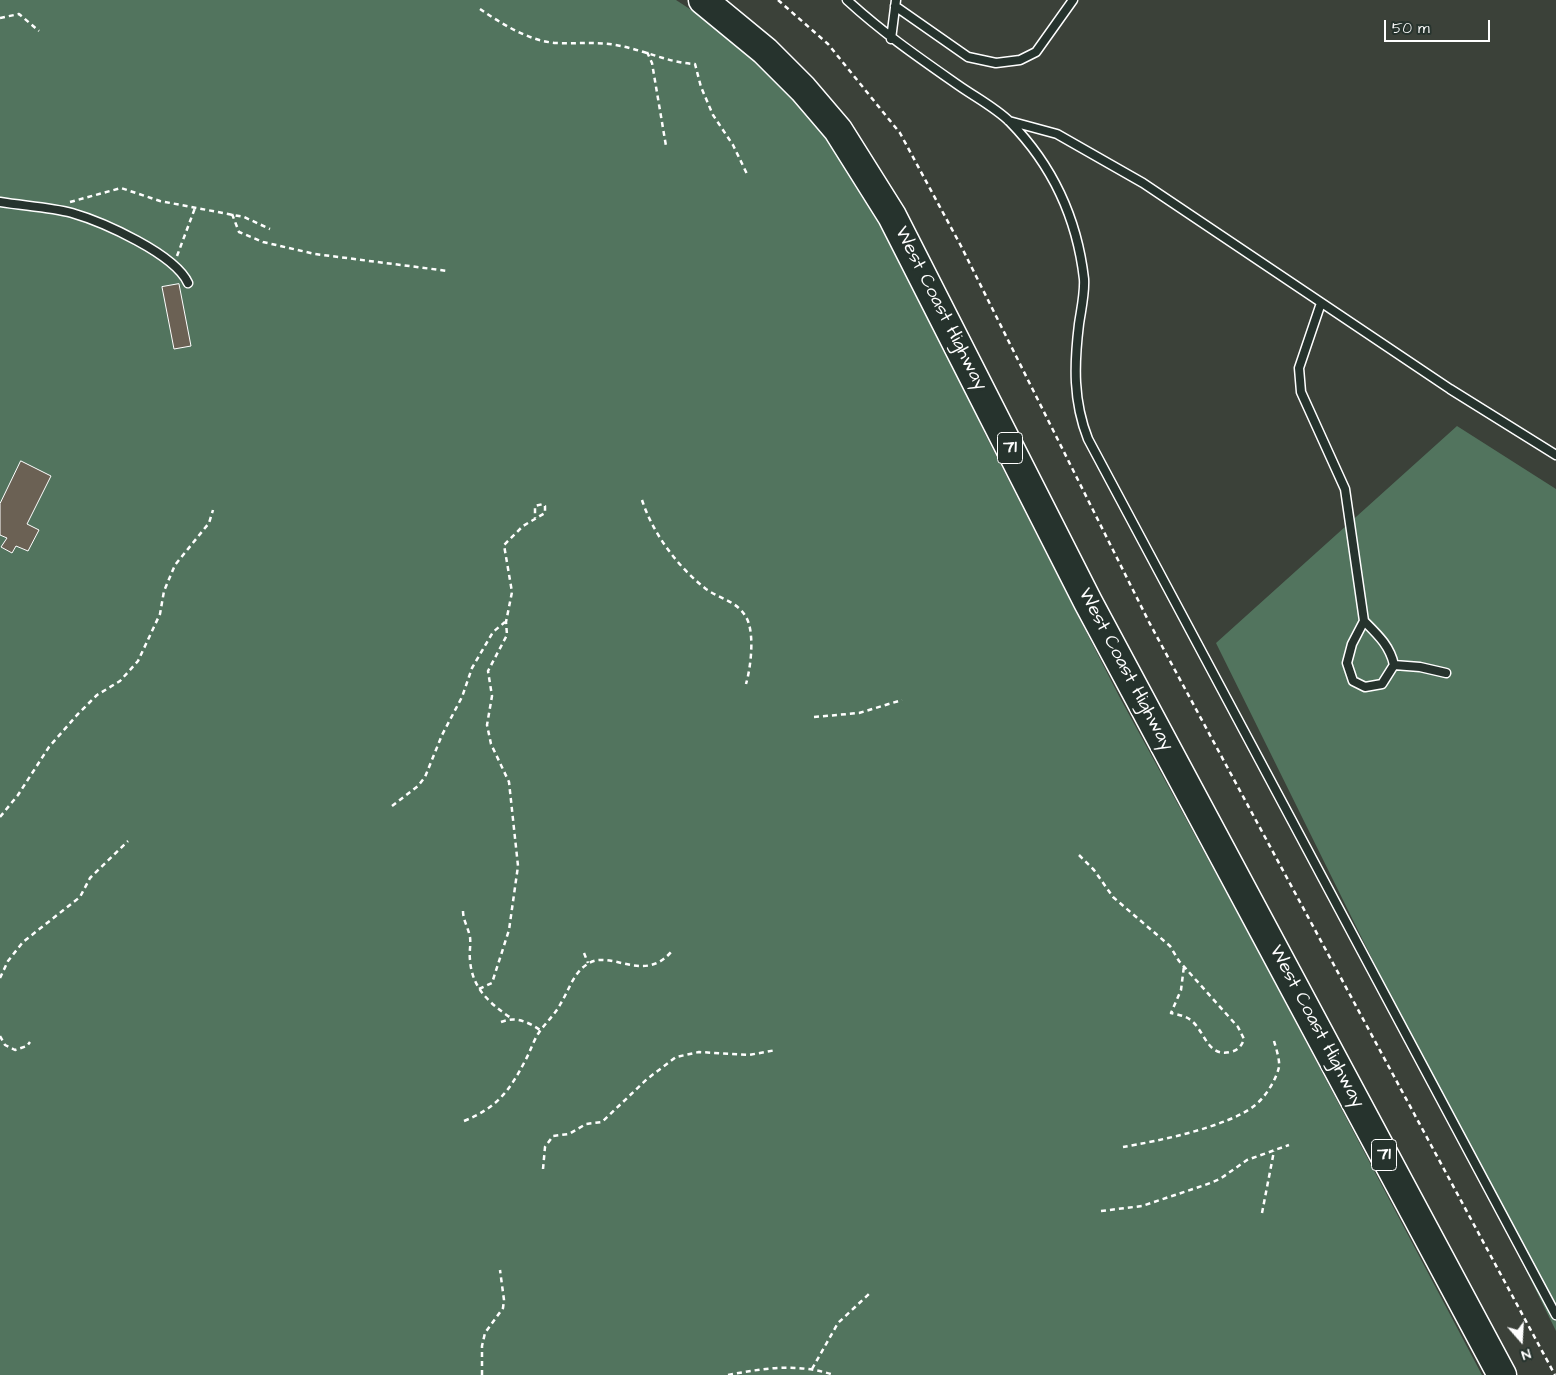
<!DOCTYPE html>
<html>
<head>
<meta charset="utf-8">
<style>
	body { margin:0 }
	#map { position:relative; width:1556px; height:1375px; overflow:hidden; background:#3b4139; font-family:"Architects Daughter",sans-serif }
	canvas { display:block }
	.north { position:absolute; left:1496px; top:1315px; width:50px; height:50px; -webkit-text-stroke:4px #26332d; paint-order:stroke; rotate:161deg; font-size:14px; font-weight:700; line-height:20px; text-align:center; color:#fff }
	.north::after { content:''; display:block; margin:auto; width:18px; height:22px; background:#fff; clip-path:polygon(50% 0,100% 100%,50% 72%,0 100%) }
	.scale { position:absolute; left:1384px; top:20px; width:106px; height:22px; box-sizing:border-box; border:2px solid #fff; border-top:0; padding-left:6px; font-size:15px; line-height:18px; white-space:nowrap; color:#fff; -webkit-text-stroke:4px #26332d; paint-order:stroke }
</style>
</head>
<body>
<div id="map">
<canvas width="1556" height="1375"></canvas>
<div class="north">N</div>
<div class="scale">50 m</div>
</div>
<script>
const g = document.querySelector('canvas').getContext('2d');
g.lineJoin = 'round';
function fill(path, color) { g.fillStyle = color; g.fill(path, 'evenodd'); }
function stroke(path, color, width, dash) { g.strokeStyle = color; g.lineWidth = width; g.lineCap = dash ? 'butt' : 'round'; g.setLineDash(dash || []); g.stroke(path); }
function drawText(font, color, halo, rows, align = 'center') {
  g.font = font + ' "Architects Daughter",sans-serif'; g.lineWidth = 5; g.setLineDash([]); g.textBaseline = 'middle'; g.strokeStyle = halo; g.fillStyle = color; for (const [text, x, y, turn = 0] of rows) {
    g.save(); g.translate(x, y); g.rotate((+turn || 0) * Math.PI / 180); g.textAlign = isNaN(turn) ? turn : align; if (halo) g.strokeText(text, 0, 0); g.fillText(text, 0, 0); g.restore();
  }
}
const green = new Path2D(`
	M0 0H676L722 30 762 65 797 99 830 139 862 186 928 309 985 434 1119 696 1258 951 1482 1375H0Z
	M1457 426 1556 489V1331L1216 643Z`);
const building = new Path2D(`
	M179 284 191 346 174 349 162 287Z
	M21 461 51 476 27 524 39 530 28 551 16 546 12 553 1 547 7 538 0 535V504Z`);
const path = new Path2D(`
	M778 0 828 44 900 133 961 246 1149 622 1555 1375
	M480 9C502 24 529 41 556 43 578 44 599 41 621 46 646 51 670 63 695 64L701 87 713 115 733 145 748 176
	M0 18 19 14 39 31
	M647 52 652 63 666 146
	M70 202 121 188 160 201 244 217 270 229
	M232 214 239 232 263 242 315 254 448 271
	M177 256 195 208
	M642 500C653 534 678 567 706 589 720 599 737 601 746 617 755 632 751 667 746 684
	M814 717 859 713 902 700
	M392 806 418 786 425 777 442 735 462 697 472 668 493 632 505 622
	M0 817 18 795 49 747 77 715 97 695 120 681 138 661 160 614 164 591 175 565 209 523 213 510
	M1079 855 1094 870 1113 897 1170 946 1179 961 1238 1027 1244 1039C1242 1046 1237 1051 1230 1052 1208 1057 1205 1033 1193 1022 1187 1016 1179 1015 1171 1013L1181 990 1184 966
	M463 911C463 920 468 927 470 937 471 945 469 952 470 960 472 988 489 1003 511 1018
	M584 953 588 963
	M0 978 8 961 23 942 80 897 90 878 128 841
	M479 989 492 983 509 930 518 866 509 782 491 744 487 725 492 696 488 671 507 635 506 622 512 592 504 545 523 526 545 513V506L543 504 535 506V518
	M501 1022C516 1016 528 1022 540 1030
	M0 1036 5 1045 15 1050 27 1046 30 1042
	M464 1121C496 1108 509 1092 525 1061 530 1052 533 1042 538 1034 545 1023 555 1015 561 1003 569 990 573 974 586 965 609 947 643 985 671 952
	M1123 1147C1158 1141 1227 1127 1254 1106 1265 1098 1276 1080 1279 1067 1280 1060 1276 1048 1274 1041
	M543 1169 545 1147 553 1136 569 1134 586 1124 602 1122 647 1079 676 1057 699 1052 749 1055 776 1050
	M1101 1211 1142 1206 1205 1185 1220 1179 1247 1160 1289 1145
	M1262 1213 1274 1151
	M812 1369 838 1323 869 1294
	M482 1375V1346L485 1333 503 1308 504 1300 500 1270
	M728 1375C764 1368 798 1363 834 1375`);
const lane = new Path2D(`
	M847 0C883 33 918 57 958 85 975 97 996 108 1010 122 1053 166 1077 218 1084 279 1085 293 1081 310 1079 324 1074 365 1073 401 1088 439L1556 1315
	M895 6 968 57 996 63 1020 60 1036 52 1073 0
	M891 39 896 0
	M1009 121 1057 134 1143 183 1450 389 1556 455
	M0 202C24 206 49 207 72 213 103 222 175 254 188 283
	M1321 303 1299 368 1301 392 1345 489 1364 621 1352 644 1347 663 1353 681 1365 687 1382 684 1394 665C1390 646 1378 635 1364 621
	M1394 665 1420 667 1446 673`);
const highway = new Path2D(`
	M703 0 765 51 803 89 838 130 892 216 1088 602 1502 1375`);
const shields = [
	[1010,448,25],
	[1384,1155,25]
];
const shieldNames = [
	["71",1010,448],
	["71",1384,1155]
];
const streetNames = [
	["West Coast Highway",940,309,63],
	["West Coast Highway",1125,670,62],
	["West Coast Highway",1316,1027,62]
];
fill(green, '#52745e');
fill(building, '#6b6154');
stroke(building, '#fff', 1);
stroke(lane, '#fff', 11);
stroke(highway, '#fff', 31);
stroke(path, '#fff', 2.5, [5, 4]);
stroke(lane, '#26332d', 8);
stroke(highway, '#26332d', 28);
for (const [x, y, w] of shields) { const box = new Path2D(); box.roundRect(x - w / 2, y - 15.5, w, 31, 4); g.fillStyle = '#26332d'; g.fill(box); stroke(box, '#fff', 1); }
drawText('bold 18px', '#fff', null, shieldNames);
drawText('19px', '#fff', '#26332d', streetNames);
</script>
</body>
</html>
